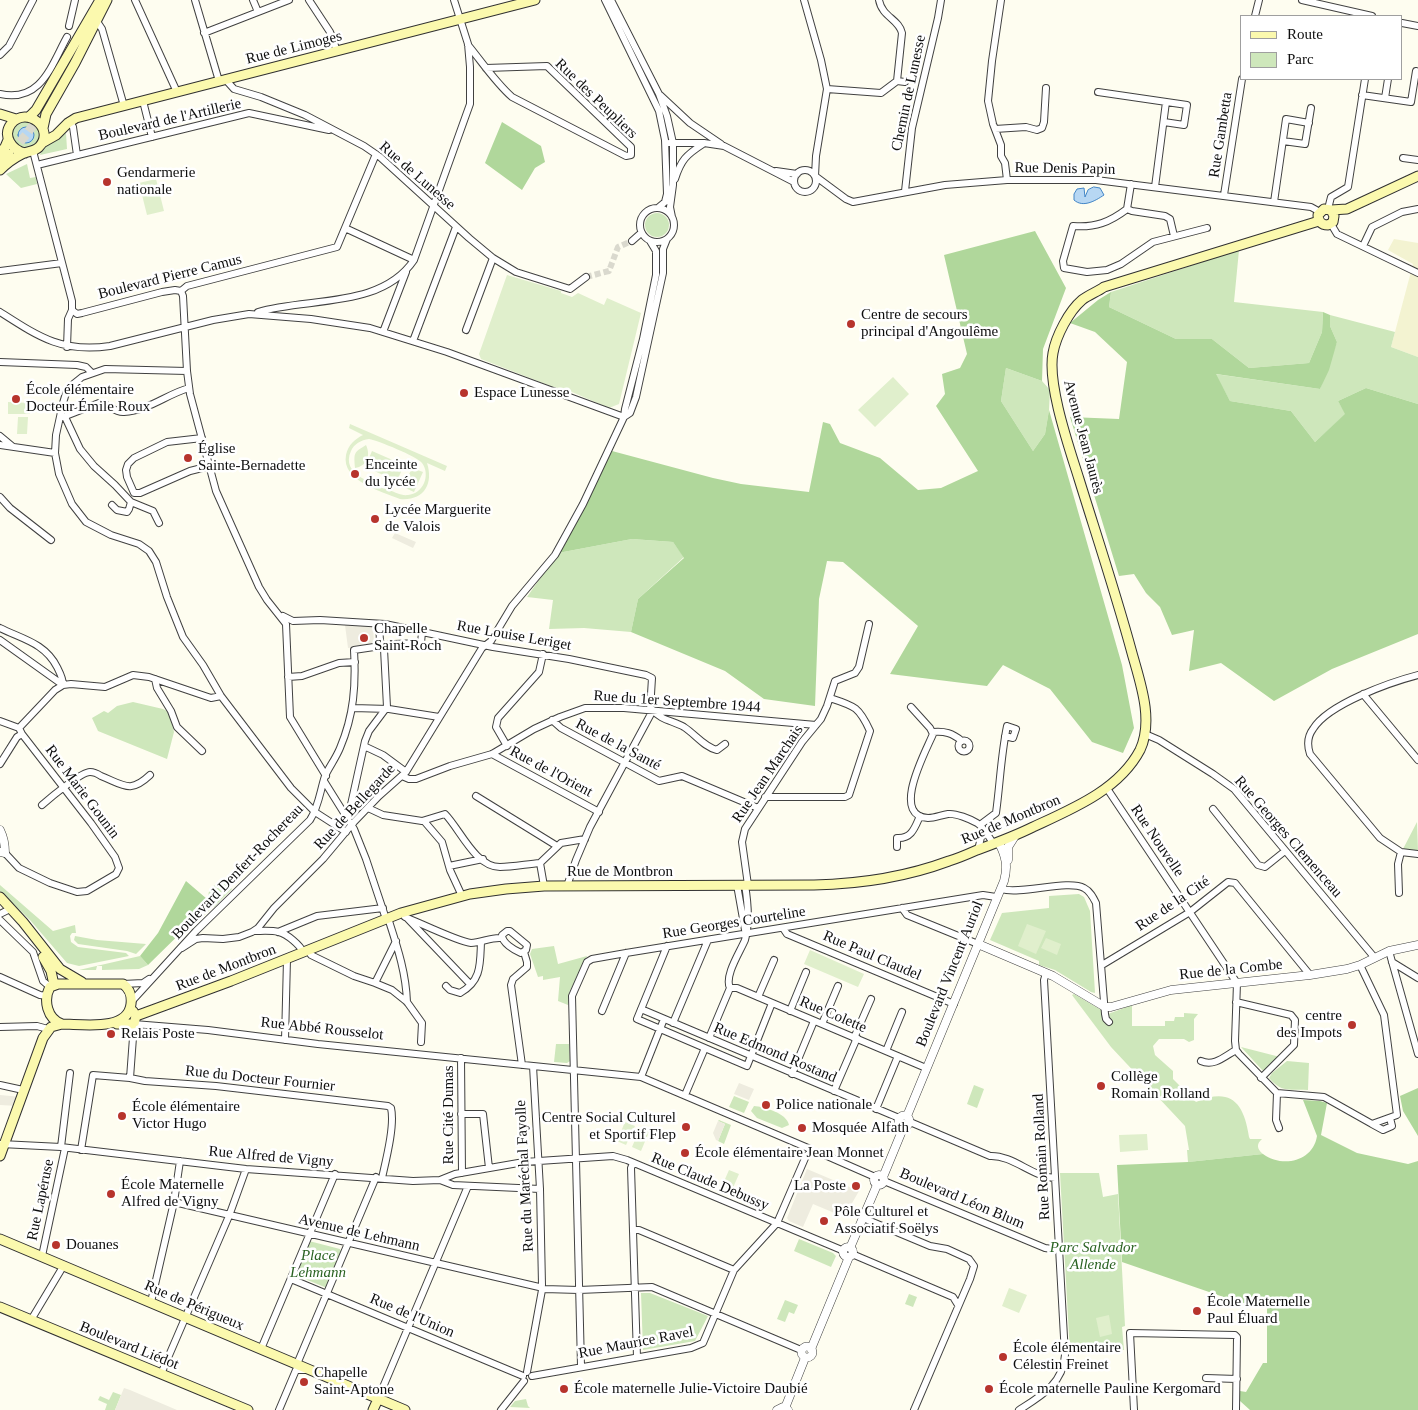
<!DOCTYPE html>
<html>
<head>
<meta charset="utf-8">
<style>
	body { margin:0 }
	#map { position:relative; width:1418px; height:1410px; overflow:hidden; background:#fefdf0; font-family:Georgia,serif }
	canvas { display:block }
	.legend { position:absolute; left:1240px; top:15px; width:162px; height:65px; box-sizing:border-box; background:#fff; border:1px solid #9f9f9f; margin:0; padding:6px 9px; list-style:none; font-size:15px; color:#0e0e0e }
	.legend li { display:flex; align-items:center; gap:10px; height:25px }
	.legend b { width:25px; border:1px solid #9f9f9f }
</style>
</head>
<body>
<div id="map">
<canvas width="1418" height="1410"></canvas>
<ul class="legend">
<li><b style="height:6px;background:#fbf9ae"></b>Route</li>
<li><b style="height:14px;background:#cee7bb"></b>Parc</li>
</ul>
</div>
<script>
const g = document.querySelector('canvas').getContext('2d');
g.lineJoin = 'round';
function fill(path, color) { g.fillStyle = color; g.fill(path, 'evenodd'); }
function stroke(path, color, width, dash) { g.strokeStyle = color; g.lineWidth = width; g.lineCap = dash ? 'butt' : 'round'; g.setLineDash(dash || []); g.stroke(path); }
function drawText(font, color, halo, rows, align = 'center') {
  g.font = font + ' Georgia,serif'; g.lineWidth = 5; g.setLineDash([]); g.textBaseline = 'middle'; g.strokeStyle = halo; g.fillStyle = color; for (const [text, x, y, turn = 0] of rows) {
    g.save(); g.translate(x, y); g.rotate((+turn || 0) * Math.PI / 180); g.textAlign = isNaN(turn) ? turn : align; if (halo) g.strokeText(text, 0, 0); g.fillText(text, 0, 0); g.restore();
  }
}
const farmland = new Path2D(`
	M1394 239 1418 243V357L1391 347 1413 264 1388 250Z`);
const green = new Path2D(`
	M12 135a14 14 0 1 1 28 0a14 14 0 1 1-28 0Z
	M66 133 67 149 40 155C45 142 56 142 66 133Z
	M27 164 30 178 36 177 37 184 21 188 6 174Z
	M645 225a12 12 0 1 1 24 0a12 12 0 1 1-24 0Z
	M1239 250 1234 302 1323 312 1322 332 1309 363 1249 368 1212 339H1176L1109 307 1111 292Z
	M1330 315 1395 332 1391 347 1418 357V404L1366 388 1338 401 1346 414 1315 442 1291 411 1230 401 1215 374 1320 389 1337 342 1330 326Z
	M1006 368 1042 381 1050 390 1049 410 1045 434 1033 451 1001 401Z
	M632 539 673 542 684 557 638 599 631 632 584 628 549 629 553 600 527 597 558 553Z
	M133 702 163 709 169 712 174 732 167 759 98 731 92 718 104 711 108 713 117 706Z
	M1417 822 1418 851 1410 852V850L1403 849Z
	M220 883 226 884 232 889 214 907C205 897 207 887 220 883Z
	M0 885 53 931 75 925 76 933H72L70 936 71 942 78 947 126 953 129 956 79 966 67 963 30 920 0 891Z
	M1079 894 1084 897 1090 911 1095 993 1091 992 1055 970 1039 965V961L990 940 1002 913 1049 908V896Z
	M75 936 97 940 146 944 136 954 127 951 78 944 74 940Z
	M554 946 558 964 587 956 569 993 568 1005 558 1001 560 977 543 980V976L538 977 530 954 532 949Z
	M140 956 148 965 139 969 102 970V966H97L96 970H79Z
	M1074 994 1108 1014 1132 1005V1026H1165V1021H1174L1175 1017H1184V1013L1198 1014 1194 1019V1040L1189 1042 1184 1039H1159L1153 1046 1155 1055 1173 1071V1079L1196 1102C1231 1087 1244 1103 1249 1137L1250 1139H1262C1256 1144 1257 1149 1263 1154L1188 1162 1187 1150H1189L1185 1126 1111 1047 1072 995Z
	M556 1044H569L570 1061 567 1063 554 1062Z
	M1241 1047 1280 1057 1264 1072Z
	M1287 1061 1309 1063 1308 1090C1289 1089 1282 1093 1269 1078L1272 1073Z
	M974 1085 984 1089 977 1108 967 1104Z
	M734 1096 749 1102 744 1113 729 1107Z
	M754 1106C764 1107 787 1113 789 1125L782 1128 757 1118 751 1111Z
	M719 1120 731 1125 724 1144 718 1141 725 1124 718 1121Z
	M1060 1173H1099L1103 1197 1118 1194 1125 1326 1122 1327 1124 1350 1070 1353Z
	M799 1239 833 1253 836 1256 831 1267 794 1251Z
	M309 1241 340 1249 342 1253 327 1288 295 1275Z
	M641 1293H650L708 1316 695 1341 643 1350Z
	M909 1294 917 1297 913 1307 905 1304Z
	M785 1300 798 1305 794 1314 789 1312 785 1322 777 1319Z
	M113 1392 121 1395 115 1410H105L107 1404 98 1400 100 1396 109 1400Z
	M526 1399 528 1406 532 1410 530 1408 510 1407 515 1401Z`);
const forest = new Path2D(`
	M502 122 541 146 545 162 535 168 522 190 485 163Z
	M1035 231 1066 288 1043 349 1042 381 1006 368 1001 401 1033 451 1045 434 1049 410 1122 665 1134 728 1123 753 1092 742 1050 689 1003 665 987 686 890 674 918 626 843 562 827 561 819 599 815 706 764 699 725 671 631 632 638 599 684 558 673 542 632 539 558 553 586 504 612 451 713 478 741 484 809 492 823 422 830 424 840 443 880 458 918 490 941 488 978 471 936 406 945 394 942 374 960 368 967 354 944 255Z
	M1111 292 1109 307 1176 339H1212L1249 368 1309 363 1322 332 1323 312 1330 315V326L1337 342 1329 370 1320 389 1216 374 1230 401 1291 411 1315 442 1345 414 1338 401 1366 388 1418 404V634L1332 669 1274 701 1221 663 1189 671 1194 630 1172 635 1160 607 1146 593 1134 574 1119 576 1070 417 1119 419 1127 362 1095 332 1070 323 1098 300Z
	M186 881 207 899 208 903 197 913 199 915 148 965 140 956 158 933Z
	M1418 1088V1136L1403 1111 1400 1096Z
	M1303 1100 1320 1101 1327 1103 1321 1135 1357 1153 1408 1164 1418 1161V1410H1250L1240 1401V1391L1246 1392 1263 1363H1267V1303H1241L1122 1262 1117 1165 1188 1162 1263 1154C1282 1168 1313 1162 1317 1136Z`);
const pitch = new Path2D(`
	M156 179 164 211 147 215 139 183Z
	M507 275 561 291V293L572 297 578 293 604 305 607 298 641 313 619 404 609 408 565 389 553 387 481 359 479 354Z
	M893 377 909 394 875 427 858 410Z
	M8 402 30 403V414H8Z
	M18 417H28L27 434H17Z
	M350 424 447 466 445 471 427 463C434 485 423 501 400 499 381 491 341 481 346 455 348 445 355 439 363 435L349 428ZM369 439C379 441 416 456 422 463 431 475 423 494 408 495 401 496 395 492 389 490 374 483 340 475 351 451 354 444 361 440 369 439Z
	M366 445C371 456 367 466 355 468 354 453 353 453 366 445Z
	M372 451 404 465 397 481 365 467Z
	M412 468 423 472 414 492 403 487Z
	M208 903 212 908 185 934 183 931 199 915 197 913Z
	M1027 924 1046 931 1036 954 1018 946Z
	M1046 938 1061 944 1057 955 1041 948Z
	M810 950 864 974 858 987 804 964Z
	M625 1122 635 1126 626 1145 617 1141Z
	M640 1128 649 1132 641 1151 632 1147Z
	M1147 1134 1148 1150 1120 1152 1119 1135Z
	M729 1170 739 1174 732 1190 722 1186Z
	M1009 1288 1027 1295 1019 1313 1002 1306Z
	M1109 1315 1112 1334 1100 1337 1096 1318Z`);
const plaza = new Path2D(`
	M395 533 416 542 413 548 392 538Z
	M345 625 373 626 374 644 348 648Z
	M739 1083 754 1089 749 1100 734 1094Z
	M0 1095 21 1097 18 1106 0 1105Z
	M718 1121 725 1124 718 1141 716 1140 713 1133Z
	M807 1169 859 1191 844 1217 813 1204 803 1227 789 1221 787 1218Z
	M124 1388 130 1390 177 1410H115Z`);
const water = new Path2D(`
	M18 135a8 8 0 1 1 16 0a8 8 0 1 1-16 0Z
	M1094 187 1100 188 1104 195C1095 201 1083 208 1074 200V194L1077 189 1084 188 1085 197 1088 190Z`);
const minorTunnel = new Path2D(`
	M586 277 609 271 618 247 632 241`);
const secondaryTunnel = new Path2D(`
	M11 152 26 135 42 113`);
const minor = new Path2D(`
	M135 0 177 92
	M195 0 219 81
	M253 0 258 12
	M309 0 330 32 337 51
	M605 0 659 111 665 140 667 194 665 202 659 207
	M611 0 659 94 667 116 673 143V185L670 207 672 217
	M804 0 821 60 827 89 816 156 815 176 846 199 853 202 945 185 1007 180H1096L1311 207 1320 212
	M879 0C882 17 899 19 902 33L897 81
	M1001 0 992 61 988 101 993 124 1001 145V156L1005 163 1007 180
	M1302 0 1372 16
	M1255 16 1259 0
	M96 20 102 29 124 106
	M1402 23 1418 26
	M69 26 75 0
	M204 33 289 0
	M468 45C482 62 495 82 512 97L626 156 631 155V147L547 66 486 68
	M0 55 9 46 33 0
	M225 79 234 89 261 97 305 115 364 146 380 157 469 238 493 258 516 272 570 289 586 277
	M897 81 905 82
	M827 89 881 93 897 81
	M1098 92 1187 105 1184 125 1164 122
	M0 94C41 103 51 66 67 37
	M660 95 690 123 721 144
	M1362 95 1411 102 1416 71
	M1385 98 1388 79
	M143 101 152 137
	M69 121 73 127 77 155
	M995 129 1026 127 1037 130 1042 128 1044 122 1046 88
	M1283 141 1305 144 1311 108
	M669 143H704L724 146 794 182
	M33 151 72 301V310L68 319 67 347
	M1403 158 1418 160
	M37 165 249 113 329 130
	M794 181a11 11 0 1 1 22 0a11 11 0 1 1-22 0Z
	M776 171 797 174
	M675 179C681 160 686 155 703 144
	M1131 184 1127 209C1110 222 1095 228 1073 226L1063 261 1064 268 1087 272 1107 270 1121 264 1153 242 1207 228
	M1155 187 1166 102
	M905 191 912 128 938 18 941 0
	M1224 195 1242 79
	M1274 202 1286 119 1309 123
	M640 225a17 17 0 1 1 34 0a17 17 0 1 1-34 0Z
	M1127 209 1132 211 1165 216 1170 219 1174 236
	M1328 209 1331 197 1348 187 1365 79
	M1331 224 1337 234 1418 273
	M345 228 414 260
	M632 241 641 233
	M1363 246 1372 227 1402 212 1418 209
	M0 271 62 263
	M181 291 183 296 187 371 190 394 216 491 259 587 267 600 286 624 290 717 326 776
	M72 310 77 314 82 313 162 292 175 290 181 291 187 286 337 247 376 154
	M0 312C39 337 62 353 110 346L213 320 249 314 311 319 370 328 447 352 624 417
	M258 312C308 297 381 309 414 260L470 104V67L468 44 454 0
	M466 330 493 258
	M383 332 406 272
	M413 341 456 227
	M0 362 77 365 86 367 92 373
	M187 371 105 369 82 377 72 385 66 393 63 403 56 435 55 453 59 474 72 504 86 522 111 535 139 544 149 551 156 562 167 597 183 637 203 665 221 696 291 788 315 812 346 832
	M63 417 99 403C108 403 114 413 124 412 148 411 167 394 189 388
	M65 417 80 449 94 466 115 485 131 502 153 511 159 523
	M624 417 630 413 636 397 663 273V249L667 239
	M0 436 12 446
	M202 438 167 442 134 458 128 464 126 470 127 477 134 493H140L190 471 210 466
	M0 445 55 453
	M0 497 10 508 51 540
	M112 505 117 510 127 512 129 509 131 502
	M283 616 293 621 320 620 385 624 493 647 569 659 646 675 652 678 650 710
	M0 628C22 639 45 643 57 667 60 673 63 678 63 685
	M0 640 63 685
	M1418 675C1391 682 1328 704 1313 729 1307 737 1307 745 1310 754L1380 838 1401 852 1418 854
	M288 677 302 676 339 663 355 662
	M155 679 157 688 171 711 177 727 202 751
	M1363 694 1418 760
	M911 707 930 728 933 734C926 751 890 816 928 818 935 818 941 815 948 814 956 813 970 819 977 823 984 827 989 838 994 844
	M353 708 389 709 439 717
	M552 720 561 728 659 781 682 776 758 808
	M0 721 19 728 22 734 91 823 115 857 119 868 116 874 87 891 77 892 50 883 19 868 5 853
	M19 728 55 690 63 685 71 684 105 687 133 675 149 677 211 698 221 696
	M933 732C945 731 952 733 962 741
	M1145 734 1159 740 1213 774 1234 789 1374 957
	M958.5 746a5.5 5.5 0 1 1 11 0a5.5 5.5 0 1 1-11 0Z
	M364 746 383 755 406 772
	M507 746 496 727 498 718 539 672 543 654
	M492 754 599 812
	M0 764 17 737 22 734
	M402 776 409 779H416L450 766 492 754 534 729 560 717 585 708H624L816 725
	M324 781 354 829 366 859 386 919
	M1106 787 1237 983 1235 1041 1236 1050 1239 1054 1277 1093 1324 1097 1372 1124 1397 1115 1384 1015 1360 965
	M476 796 557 846
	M765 797H845L849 795 870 731C859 707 855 706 830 698
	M42 805C50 798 81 772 90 772 94 772 98 774 101 776 124 785 130 794 150 775
	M368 808 383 815 422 821 445 814C460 829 475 867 500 867 513 867 527 864 540 863
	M1213 809 1258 865 1265 867 1285 851
	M348 818 365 741 369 731 387 707 384 649 380 641 379 624
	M424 821 442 842 450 870 462 896
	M980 825 996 813C1000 784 1001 755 1007 726L1016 729 1013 738 1005 736
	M897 847V838C912 839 915 827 920 816
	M978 850 983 829
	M449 866 483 859
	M737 885 745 930
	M748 885 742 842 745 829 802 742 821 719 827 706 835 681 855 673 859 667 869 624
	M544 886 540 863 561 843 585 839
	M567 886 576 860 590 827 653 710C660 720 674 721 684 727 695 734 704 747 717 750L725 744
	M1001 889C1022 895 1068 879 1084 888 1090 891 1093 897 1096 903L1105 1014 1106 1019 1109 1022
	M1399 893 1398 864 1401 852
	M902 908 907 915 978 944
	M0 914 8 910
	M405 917C418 922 459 942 471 943 481 943 491 937 501 938
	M388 918C397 946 406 972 407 1002
	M407 918 470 984
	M0 920 33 952 43 981 50 987
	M783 928 787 934 954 1004
	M254 931C262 931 271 930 279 932 287 934 300 945 303 952
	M507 931H510L527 945 526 950 521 953C514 950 502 943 502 935Z
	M278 932 317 916 383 908
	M667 946 637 1019 747 1066 772 1003
	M182 948 196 939 203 938 223 939 239 937 252 932 258 928 274 908 323 859 354 822 379 796 406 772 482 648 491 641 512 606 555 555 583 504 624 417 625 409 643 339 656 275V251L650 241
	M308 950 311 955 354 976 375 983 392 990 407 1002 422 1023 421 1042
	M1389 951 1418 1054
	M1392 962 1418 978
	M1102 965 1190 912 1228 882 1235 883 1310 975
	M0 977 40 995 47 996
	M375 983 396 941
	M123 984 143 983 149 979
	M446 986 450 990 460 993C482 981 480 963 481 942
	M730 988H737L926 1068
	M730 988C724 976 740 952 745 940 750 922 748 903 745 885
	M758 997 774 960
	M132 1001 196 931 310 820C319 806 320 791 325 776 329 767 336 758 340 748 354 715 356 685 354 650L394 644 421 643 422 632
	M1236 1002 1291 1015 1295 1020 1294 1045 1261 1078
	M641 1009 899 1118
	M602 1011 626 953
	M790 1011 806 972
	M673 1023 708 940
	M822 1024 838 986
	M0 1027 37 1026 48 1029
	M709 1038 730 988
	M854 1038 871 999
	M285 1040 287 959
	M886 1051 902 1012
	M461 1058 462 1173
	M1201 1061C1214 1067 1225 1056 1236 1050
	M522 1065 511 985 513 979 527 967V962L524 952
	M533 1066 540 1189 542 1285
	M792 1074 814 1021
	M641 1077 664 1019
	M130 1078 145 1081 216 1086 388 1106 391 1108C395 1125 386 1160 382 1178
	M0 1085 23 1090
	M834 1091 857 1038
	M1277 1093 1276 1120 1279 1128
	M685 1095 705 1048
	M876 1109 898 1056
	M461 1114H483L489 1168
	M910 1122 990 1156C1013 1155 1032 1177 1055 1178
	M1372 1124 1383 1130 1392 1126 1390 1118
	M1 1144 61 1147 246 1169 413 1181 440 1180 453 1185 540 1189
	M61 1147 70 1073
	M81 1150 93 1075 130 1078 134 1024 208 1030 318 1044 641 1077 808 1148 811 1152H818L875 1177
	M633 1163 631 1168 637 1357
	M440 1180 455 1174 524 1162 613 1156 627 1160 844 1251
	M884 1181 1045 1248 1059 1250
	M174 1202 539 1287
	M863 1218 930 1246 947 1249 969 1259 974 1266 970 1279 914 1410
	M633 1230H639L734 1270
	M852 1254 953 1297 958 1305
	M42 1256 65 1148
	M291 1279 523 1376
	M544 1289 579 1290 652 1287 801 1350
	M151 1302 174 1202 180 1161
	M31 1320 64 1265
	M261 1349 335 1174
	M297 1364 376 1177
	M581 1366 572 996 587 962 592 959 626 953 983 895 996 897
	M527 1372 542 1290
	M161 1374 229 1216 246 1169
	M532 1376 691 1348 703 1343 734 1270 777 1223 806 1156 811 1152
	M1206 1378 1237 1379
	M378 1399 468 1186
	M279 1410 296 1370H307
	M501 1410 524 1381
	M1019 1410C1041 1396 1063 1384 1065 1355L1044 980 1046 973
	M1134 1410 1130 1333 1235 1335 1237 1337 1236 1410`);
const tertiary = new Path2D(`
	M0 830C4 838 5 844 5 853L0 852
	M1008 860V847L1015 836
	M978 944 1053 976 1105 1007H1111L1171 990 1310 975 1347 969 1360 965 1389 951 1418 945
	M898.5 1121a5.5 5.5 0 1 1 11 0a5.5 5.5 0 1 1-11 0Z
	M907 1116 1004 881C1008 867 1006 856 999 843
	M874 1180a5 5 0 1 1 10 0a5 5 0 1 1-10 0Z
	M883 1177 904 1126
	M843 1252a5 5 0 1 1 10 0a5 5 0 1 1-10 0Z
	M850 1248 877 1185
	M801.5 1352a5.5 5.5 0 1 1 11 0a5.5 5.5 0 1 1-11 0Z
	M811 1349 849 1257
	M785 1408 805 1358
	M777 1410 783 1407 788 1410`);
const secondary = new Path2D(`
	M0 114 16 119
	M29 117 36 110 100 0
	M43 128 46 114 75 63 107 0
	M42 143 56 135 68 123 76 118 535 0
	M0 153 5 147 8 140
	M0 163 9 154
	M0 170C6 164 14 158 22 154 28 151 34 152 39 147 56 129 27 105 11 124 2 136 12 150 25 153
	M1331 210 1334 216 1333 222 1328 225C1321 225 1318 221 1318 215L1324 209 1331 210 1347 209 1418 176
	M0 897 23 922 60 969 82 982
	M43 957 51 971 54 985
	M58 984H123C130 989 132 995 131 1004 128 1032 82 1024 62 1024 47 1019 43 1000 50 987Z
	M136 1016 231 981 401 913 470 894 506 889 544 886 814 885C859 884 906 877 949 861 959 858 968 854 977 850 996 843 1015 836 1033 827 1072 809 1119 790 1140 750 1154 720 1140 682 1132 653 1116 594 1097 537 1079 479 1069 447 1047 384 1053 353 1056 336 1069 311 1082 300 1088 295 1097 292 1104 287L1319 221
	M117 1024H134L136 1016 133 1011
	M0 1156 43 1038 51 1027 62 1024
	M0 1239 405 1410
	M0 1307 248 1410
	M373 1410 378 1399`);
const markers = [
	[107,182,5,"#b7342d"],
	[851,324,5,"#b7342d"],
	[464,393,5,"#b7342d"],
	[16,399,5,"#b7342d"],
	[188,458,5,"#b7342d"],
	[355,474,5,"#b7342d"],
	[375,519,5,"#b7342d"],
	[364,638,5,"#b7342d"],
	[1352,1025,5,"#b7342d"],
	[111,1034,5,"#b7342d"],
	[1101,1086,5,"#b7342d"],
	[766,1105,5,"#b7342d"],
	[122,1116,5,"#b7342d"],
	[686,1127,5,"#b7342d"],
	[802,1128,5,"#b7342d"],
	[685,1153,5,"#b7342d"],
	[856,1186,5,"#b7342d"],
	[111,1194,5,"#b7342d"],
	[824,1221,5,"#b7342d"],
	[56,1245,5,"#b7342d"],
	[1197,1311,5,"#b7342d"],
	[1003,1357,5,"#b7342d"],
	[304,1382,5,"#b7342d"],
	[564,1389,5,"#b7342d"],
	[989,1389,5,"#b7342d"]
];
const streetNames = [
	["Rue de Limoges",294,48,-14],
	["Chemin de Lunesse",909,93,-78],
	["Rue des Peupliers",596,99,44],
	["Boulevard de l'Artillerie",170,120,-13],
	["Rue Gambetta",1221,135,-81],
	["Rue Denis Papin",1065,169,1],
	["Rue de Lunesse",417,176,41],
	["Boulevard Pierre Camus",170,277,-14],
	["Avenue Jean Jaurès",1083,437,75],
	["Rue Louise Leriget",514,636,10],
	["Rue du 1er Septembre 1944",677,702,4],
	["Rue de la Santé",618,745,28],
	["Rue de l'Orient",551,772,28],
	["Rue Jean Marchais",768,774,-56],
	["Rue Marie Gounin",82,792,53],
	["Rue de Bellegarde",355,807,-47],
	["Rue de Montbron",1011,820,-23],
	["Rue Georges Clemenceau",1288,837,49],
	["Rue Nouvelle",1157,841,56],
	["Boulevard Denfert-Rochereau",238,872,-46],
	["Rue de Montbron",620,872],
	["Rue de la Cité",1173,904,-34],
	["Rue Georges Courteline",734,923,-9],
	["Rue Paul Claudel",872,956,23],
	["Rue de Montbron",226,968,-21],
	["Rue de la Combe",1231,970,-6],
	["Boulevard Vincent Auriol",950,974,-68],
	["Rue Colette",833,1015,23],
	["Rue Abbé Rousselot",322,1029,6],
	["Rue Edmond Rostand",775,1053,23],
	["Rue du Docteur Fournier",260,1079,6],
	["Rue Cité Dumas",449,1115,-90],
	["Rue Alfred de Vigny",271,1157,5],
	["Rue Romain Rolland",1042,1157,-93],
	["Rue du Maréchal Fayolle",525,1176,-93],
	["Rue Claude Debussy",710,1182,23],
	["Boulevard Léon Blum",962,1199,23],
	["Rue Lapéruse",41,1200,-78],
	["Avenue de Lehmann",359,1233,13],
	["Rue de Périgueux",194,1306,23],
	["Rue de l'Union",412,1316,23],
	["Rue Maurice Ravel",636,1343,-11],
	["Boulevard Liédot",129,1346,22]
];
const poiNames = [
	["Gendarmerie",117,173],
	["nationale",117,190],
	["Centre de secours",861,315],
	["principal d'Angoulême",861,332],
	["École élémentaire",26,390],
	["Docteur Émile Roux",26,407],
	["Espace Lunesse",474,393],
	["Église",198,449],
	["Sainte-Bernadette",198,466],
	["Enceinte",365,465],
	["du lycée",365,482],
	["Lycée Marguerite",385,510],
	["de Valois",385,527],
	["Chapelle",374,629],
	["Saint-Roch",374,646],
	["centre",1342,1016,"right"],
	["des Impots",1342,1033,"right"],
	["Relais Poste",121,1034],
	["Collège",1111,1077],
	["Romain Rolland",1111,1094],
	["Police nationale",776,1105],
	["École élémentaire",132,1107],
	["Victor Hugo",132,1124],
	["Centre Social Culturel",676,1118,"right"],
	["et Sportif Flep",676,1135,"right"],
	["Mosquée Alfath",812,1128],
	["École élémentaire Jean Monnet",695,1153],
	["École Maternelle",121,1185],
	["Alfred de Vigny",121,1202],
	["La Poste",846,1186,"right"],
	["Pôle Culturel et",834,1212],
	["Associatif Soëlys",834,1229],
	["Douanes",66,1245],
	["École Maternelle",1207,1302],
	["Paul Éluard",1207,1319],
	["École élémentaire",1013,1348],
	["Célestin Freinet",1013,1365],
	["Chapelle",314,1373],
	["Saint-Aptone",314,1390],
	["École maternelle Julie-Victoire Daubié",574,1389],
	["École maternelle Pauline Kergomard",999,1389]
];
const parkNames = [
	["Parc Salvador",1093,1248],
	["Allende",1093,1265],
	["Place",318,1256],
	["Lehmann",318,1273]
];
fill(farmland, '#f3f3d1');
fill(green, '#cee7bb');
fill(forest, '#b0d79b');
fill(pitch, '#e0efcc');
fill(plaza, '#eeecdf');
fill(water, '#b7d7f3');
stroke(water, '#4285c6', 1);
stroke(minorTunnel, '#dad9ce', 6, [6, 3]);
stroke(secondaryTunnel, '#dad9ce', 9, [9, 4.5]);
stroke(minor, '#414141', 8);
stroke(tertiary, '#414141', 9);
stroke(secondary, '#303030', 11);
stroke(minor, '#fff', 6);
stroke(tertiary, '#fff', 8);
stroke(secondary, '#fbf9ae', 9);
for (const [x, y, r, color] of markers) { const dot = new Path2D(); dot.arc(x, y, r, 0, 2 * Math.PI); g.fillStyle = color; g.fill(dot); stroke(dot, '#fff', 2); }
drawText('15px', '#0e0e0e', '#fff', streetNames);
drawText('15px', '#0e0e0e', '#fff', poiNames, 'left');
drawText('italic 15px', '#296221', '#fff', parkNames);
</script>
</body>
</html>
